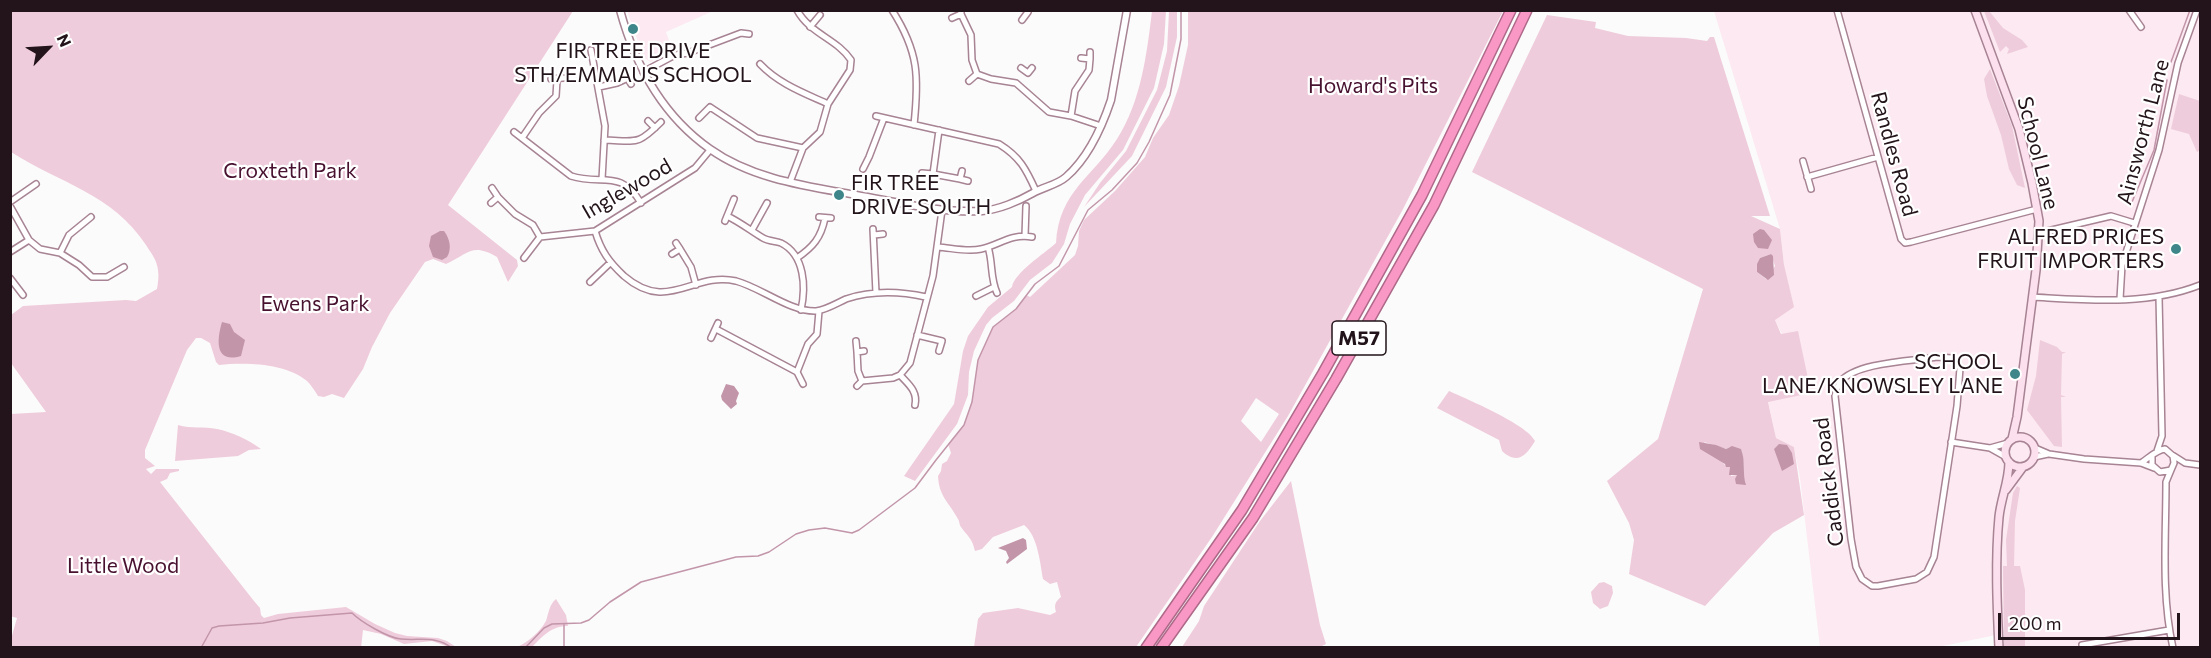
<!DOCTYPE html>
<html>
<head>
<meta charset="utf-8">
<style>
	body { margin:0 }
	#map { position:relative; width:2211px; height:658px; overflow:hidden; background:#fbfbfb; font-family:Commissioner,sans-serif }
	canvas { display:block }
	.frame { position:absolute; inset:0; border:12px solid #22141a; pointer-events:none }
	.north { position:absolute; left:18px; top:18px; width:60px; height:60px; -webkit-text-stroke:4px #fff; paint-order:stroke; rotate:65deg; font-size:16px; font-weight:700; line-height:24px; text-align:center; color:#22141a }
	.north::after { content:''; display:block; margin:auto; width:21px; height:27px; background:#22141a; clip-path:polygon(50% 0,100% 100%,50% 72%,0 100%) }
	.scale { position:absolute; left:1998px; top:613px; width:182px; height:27px; box-sizing:border-box; border:3px solid #22141a; border-top:0; padding-left:8px; font-size:18px; line-height:21px; white-space:nowrap; color:#22141a; -webkit-text-stroke:4px #fff; paint-order:stroke }
</style>
</head>
<body>
<div id="map">
<canvas width="2211" height="658"></canvas>
<div class="frame"></div>
<div class="north">N</div>
<div class="scale">200 m</div>
</div>
<script>
const g = document.querySelector('canvas').getContext('2d');
g.lineJoin = 'round';
function fill(path, color) { g.fillStyle = color; g.fill(path, 'evenodd'); }
function stroke(path, color, width, dash) { g.strokeStyle = color; g.lineWidth = width; g.lineCap = dash ? 'butt' : 'round'; g.setLineDash(dash || []); g.stroke(path); }
function drawText(font, color, halo, rows, align = 'center') {
  g.font = font + ' Commissioner,sans-serif'; g.lineWidth = 4.5; g.setLineDash([]); g.textBaseline = 'middle'; g.strokeStyle = halo; g.fillStyle = color; for (const [text, x, y, turn = 0] of rows) {
    g.save(); g.translate(x, y); g.rotate((+turn || 0) * Math.PI / 180); g.textAlign = isNaN(turn) ? turn : align; if (halo) g.strokeText(text, 0, 0); g.fillText(text, 0, 0); g.restore();
  }
}
const built = new Path2D(`
	M627 11V10L713 11 666 32 672 49 651 62 644 58Z
	M1714 11H2200V647H2019L2015 631 1938 647H1820L1800 478 1794 447 1776 438 1768 401 1811 393 1775 320 1784 265 1780 229Z`);
const green = new Path2D(`
	M10 11H573L448 205 517 260 518 266 508 282 497 257C472 242 468 254 446 264L433 259 425 262 390 313 372 347 363 369 344 398 332 394 324 397 318 396C315 391 311 385 307 381 286 363 245 362 219 365L216 362 210 343 201 338H196L187 350 145 450V458L155 466 146 469 151 474 156 469H179V471L170 473 167 479 160 482 254 601 260 608 261 615 264 618 278 614 346 607 375 624 395 633 407 636 438 638 447 641 456 647H449L432 641 404 644 381 634 363 630 361 648 11 647V639L17 618 10 616 11 414 46 412 11 363V315L23 306 126 300 136 301 157 289C158 283 159 276 158 270 157 260 151 253 146 245 113 194 59 183 11 152Z
	M1152 11H1166L1164 44 1154 88 1123 150 1085 195 1070 224 1064 244 1052 263 1030 280 1014 301 992 318 986 325 974 351 969 372 968 395 957 424 915 481 904 476 954 404 963 351 968 336 988 307 1012 287C1014 273 1045 253 1056 243 1059 191 1093 177 1117 139 1141 102 1147 53 1152 11Z
	M1169 11H1177V37L1166 87 1132 156 1084 207 1100 183 1126 151 1157 90 1167 51Z
	M1188 11H1503L1402 211 1288 416 1212 537 1136 647H974L978 619 983 613 1018 608 1050 615 1056 612C1054 605 1055 602 1061 597L1057 582 1050 584 1043 579C1040 563 1038 536 1024 525L993 537 982 549 975 551C972 538 969 538 961 527 959 524 960 523 958 519 949 502 939 497 938 476L941 471 942 464 947 461 951 453 948 444 964 425 972 402 978 360 993 327 1016 309 1026 295 1030 297 1075 255 1078 246 1079 231 1084 220 1115 191 1145 157 1153 138 1169 115 1179 86 1188 45ZM1256 398 1279 414 1261 442 1241 421Z
	M1984 11H1989L2003 28 2022 40 2028 47 2007 54 2009 49 2006 46 2000 52Z
	M1547 15 1596 22 1595 28 1628 36 1686 38 1707 41 1710 37H1714L1770 216H1751L1780 229 1784 265 1794 307 1775 320 1781 334 1798 331 1811 393 1768 402 1776 438 1794 447 1804 515 1773 533 1705 606 1629 574 1634 540 1629 523 1607 481 1658 439 1703 289 1472 172ZM1771 254 1775 266 1766 279 1757 272 1760 258ZM1704 442 1726 449 1730 447 1742 451 1744 467 1742 478 1746 483 1737 475 1731 476 1730 467 1725 465Z
	M1990 69 2012 126 2025 188 2017 185 2009 169 2001 135 1987 96 1984 79Z
	M2179 94 2200 101V150L2197 152 2189 134 2171 129Z
	M2040 340 2057 347 2062 352H2066L2062 354 2061 395 2066 397H2061L2062 447 2054 446 2027 410 2036 376Z
	M1449 391C1467 399 1528 425 1535 441 1526 456 1517 465 1502 451L1499 440 1437 408Z
	M178 425C191 429 204 426 217 429 232 432 249 440 261 449L249 450 238 456 175 461Z
	M1291 481 1320 625 1326 644 1318 648 1182 647 1199 621 1204 606 1260 521Z
	M2017 486 2020 488 2015 521 2014 566H2020L2025 590V647H2004L2003 566H2007L2006 540 2013 493Z
	M1604 582 1612 586 1613 593 1608 606 1600 609 1593 603 1591 592 1599 583Z
	M556 599 566 615 568 626C551 626 543 636 532 647H517C528 642 540 632 546 621 549 612 549 605 556 599Z`);
const water = new Path2D(`
	M1760 229 1764 230 1772 240 1768 249 1758 248 1754 242 1753 234Z
	M440 231H444C450 239 452 249 447 257L442 260 433 257 429 246 431 236Z
	M1771 254 1773 256 1774 275 1768 280 1757 272V264L1760 258Z
	M222 322 230 324 234 332 245 340 241 356C214 364 217 339 222 322Z
	M726 384 734 386 739 393 736 401 737 404 731 409 722 400 721 396Z
	M1699 442 1716 445 1726 449 1732 446 1741 449C1746 461 1742 474 1746 485L1736 484 1735 479 1737 475H1729L1730 467H1726L1725 464 1700 449Z
	M1779 444 1787 445 1792 453 1794 464 1782 471 1774 449Z
	M1023 538 1026 540 1027 549 1007 564 1006 562 1009 558 1006 551 998 548Z`);
const stream = new Path2D(`
	M2171 62 2190 10
	M2132 202 2154 150 2167 80
	M564 624V648
	M201 648 212 628 219 626 263 623 290 618 352 613C361 622 388 638 401 639 420 641 435 635 452 648
	M525 648 544 628 552 624 581 623 589 620 610 602 641 582 736 557 758 556 769 552 796 534 809 530 825 528 852 533 859 530 915 488 936 460 964 425 972 402 978 360 993 327 1016 309 1035 284 1059 266 1088 210 1112 190 1137 163 1149 142 1170 95 1181 39V10`);
const minor = new Path2D(`
	M892 10C919 52 919 77 914 125
	M1837 10 1901 239 1905 243 1911 242 2037 209
	M2129 10 2141 27
	M961 14 971 35 972 60 977 74 991 79 1016 83 1049 112 1071 116 1101 126
	M952 18 961 14V12
	M1022 20 1028 12
	M810 27 820 15
	M591 50 605 126 602 179
	M1081 58 1090 59V52
	M760 64C779 84 804 93 828 104
	M1021 68 1028 73 1032 68
	M624 72 631 84
	M643 72 675 55 688 53 741 33 749 34
	M551 79 563 78
	M969 81 977 74
	M599 87 617 83 628 78
	M876 116 999 144C1020 157 1026 169 1036 191
	M1071 116 1075 91 1089 70 1090 59
	M699 118 710 107 757 138 803 148
	M648 121 655 128
	M939 130 933 174 960 179
	M514 132 571 176C602 186 620 168 641 203
	M522 138 539 113 556 96 557 80
	M604 140C637 141 637 146 661 122
	M1803 161 1811 189
	M863 169 869 157 884 118
	M962 171 960 179 968 181
	M922 173 933 174
	M1807 177 1878 157
	M790 182 803 148 820 132 828 104 850 70 851 60C837 39 810 34 797 10
	M498 197 515 214 533 225 540 237
	M10 202 36 184
	M491 203 498 197 492 188
	M10 206 29 240 40 249 60 253 79 265 92 277H107L124 267
	M727 216C740 222 751 231 763 238 768 241 775 241 781 243 805 255 806 287 801 310
	M819 217 831 218
	M725 221 734 199
	M873 229 876 293
	M752 230 767 203
	M595 231C601 251 609 262 624 276 668 314 693 271 736 281 762 288 790 312 816 311 826 310 837 303 846 299 873 290 899 291 926 297
	M2039 233 2111 216 2134 223
	M874 235 883 234
	M1025 236 1026 206
	M938 247C952 248 967 252 981 249 999 245 1012 233 1032 237
	M988 247C993 262 990 278 997 293
	M680 249 691 267 696 285
	M10 252 29 240
	M60 253 69 235 91 217
	M672 254 680 249 676 243
	M524 258 540 237 595 231 695 168 710 150
	M797 258C813 247 821 238 825 218
	M10 278 23 295
	M590 282 610 263
	M976 296 994 287
	M2032 297C2088 300 2147 306 2200 285
	M2120 299 2122 265 2159 150 2178 63 2197 10
	M716 329 797 372
	M917 335 942 341 939 351
	M711 338 718 323
	M856 341 857 352 864 351
	M857 352 858 371 862 381 857 386
	M1937 357 1952 358 1960 368 1957 406 1934 557 1927 572 1916 579 1878 586H1872L1862 579 1856 567 1851 539 1835 396C1836 391 1838 386 1840 382 1856 362 1913 361 1937 357Z
	M900 375C908 384 918 391 915 405
	M862 381 893 378 900 375 910 363 933 276 942 210
	M803 384 797 372 808 344 817 334 819 311
	M1951 442 1990 448 2006 457
	M1990 448 2008 443
	M2035 448 2049 454 2084 459 2141 463 2154 468
	M2157 451 2162 436 2159 297
	M2174 456 2185 463 2200 465
	M2034 457 2048 454
	M2141 463C2149 458 2156 450 2165 449L2173 456 2174 463 2171 470 2160 472 2152 465V457
	M2171 470 2166 482C2166 537 2161 594 2173 648
	M2082 645 2169 630`);
const tertiary = new Path2D(`
	M620 10C635 65 663 116 710 149 752 179 806 186 856 195 897 202 940 213 982 211 998 210 1019 201 1033 193 1043 187 1057 185 1066 177 1088 158 1102 127 1111 100L1127 10`);
const secondary = new Path2D(`
	M1975 10 2019 129 2032 183 2039 221 2036 270 2017 417 2012 439
	M2005 452a15 15 0 1 1 30 0a15 15 0 1 1-30 0Z
	M2006 490 2023 467
	M1999 648C1997 605 1995 559 1999 517 2001 498 2009 481 2009 462`);
const motorway = new Path2D(`
	M1146 648 1242 510 1323 373 1422 195 1511 10
	M1161 648 1253 518 1336 379 1434 205 1527 10`);
const markers = [
	[633,29,6,"#3e868a"],
	[839,195,6,"#3e868a"],
	[2176,249,6,"#3e868a"],
	[2015,374,6,"#3e868a"]
];
const shields = [
	[1359,338,54]
];
const shieldNames = [
	["M57",1359,338]
];
const poiNames = [
	["FIR TREE DRIVE",633,51,"center"],
	["STH/EMMAUS SCHOOL",633,75,"center"],
	["FIR TREE",851,183,"left"],
	["DRIVE SOUTH",851,207,"left"],
	["ALFRED PRICES",2164,237],
	["FRUIT IMPORTERS",2164,261],
	["SCHOOL",2003,362],
	["LANE/KNOWSLEY LANE",2003,386]
];
const parkNames = [
	["Howard's Pits",1373,86],
	["Croxteth Park",290,171],
	["Ewens Park",315,304],
	["Little Wood",123,566]
];
const streetNames = [
	["Ainsworth Lane",2143,132,-75],
	["School Lane",2038,153,76],
	["Randles Road",1894,154,75],
	["Inglewood",627,189,-30],
	["Caddick Road",1829,482,-97]
];
fill(built, '#fce9f1');
fill(green, '#efccdb');
fill(water, '#c295a9');
stroke(stream, '#c295a9', 1.5);
stroke(minor, '#a78393', 8);
stroke(tertiary, '#a78393', 9);
stroke(secondary, '#a78393', 10);
stroke(motorway, '#ae6989', 12);
stroke(minor, '#fff', 5);
stroke(tertiary, '#fff', 6);
stroke(secondary, '#fde0ee', 7);
stroke(motorway, '#f997c5', 9);
for (const [x, y, r, color] of markers) { const dot = new Path2D(); dot.arc(x, y, r, 0, 2 * Math.PI); g.fillStyle = color; g.fill(dot); stroke(dot, '#fff', 2); }
for (const [x, y, w] of shields) { const box = new Path2D(); box.roundRect(x - w / 2, y - 17, w, 34, 4.5); g.fillStyle = '#fff'; g.fill(box); stroke(box, '#22141a', 1.5); }
drawText('bold 20px', '#22141a', null, shieldNames);
drawText('21px', '#22141a', '#fff', poiNames, 'right');
drawText('21px', '#48112f', '#fff', parkNames);
drawText('21px', '#22141a', '#fff', streetNames);
</script>
</body>
</html>
